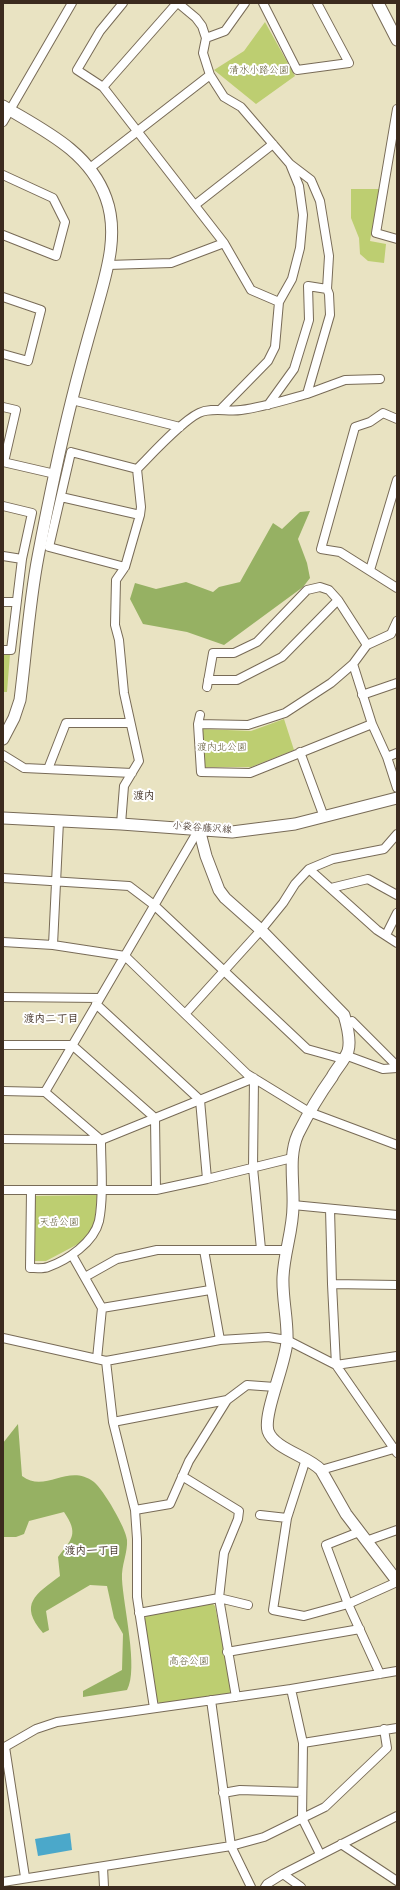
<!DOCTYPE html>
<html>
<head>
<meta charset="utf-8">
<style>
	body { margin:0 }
	#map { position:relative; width:400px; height:1890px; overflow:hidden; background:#e9e3c2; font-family:Kalam,sans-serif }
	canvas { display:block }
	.frame { position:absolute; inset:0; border:4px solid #3b2a1e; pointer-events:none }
</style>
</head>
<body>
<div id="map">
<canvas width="400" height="1890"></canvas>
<div class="frame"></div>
</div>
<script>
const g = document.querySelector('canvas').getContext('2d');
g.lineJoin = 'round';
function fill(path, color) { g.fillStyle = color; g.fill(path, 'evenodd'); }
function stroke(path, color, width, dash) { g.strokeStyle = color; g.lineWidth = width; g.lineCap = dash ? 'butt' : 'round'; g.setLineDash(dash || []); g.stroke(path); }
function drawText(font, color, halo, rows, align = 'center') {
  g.font = font + ' Kalam,"Klee One",sans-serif'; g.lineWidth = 4; g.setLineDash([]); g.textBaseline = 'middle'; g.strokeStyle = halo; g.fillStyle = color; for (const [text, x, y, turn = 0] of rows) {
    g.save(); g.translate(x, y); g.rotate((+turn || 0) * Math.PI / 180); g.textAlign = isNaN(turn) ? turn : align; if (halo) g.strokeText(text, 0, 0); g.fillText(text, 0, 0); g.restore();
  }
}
const green = new Path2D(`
	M265 22 295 76 256 104 214 70 244 51Z
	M351 189H379L370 241 386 244 384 263 368 261 360 254 359 238 351 218Z
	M3 654H10L7 692H3Z
	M284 719 294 750 251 767H203L202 729 251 731Z
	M97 1195 95 1221 89 1234 80 1243 46 1261H31L33 1196Z
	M212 1603 215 1606 232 1691 230 1695 160 1703 157 1701 144 1619 147 1615Z`);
const forest = new Path2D(`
	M310 511 298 539 307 563 310 578 303 587 224 645 187 632 143 624 130 599 135 583 156 589 186 582 213 592 219 587 240 582 273 523 282 529 300 512Z
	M18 1424 22 1476C46 1494 68 1462 94 1482 103 1489 126 1528 127 1540 128 1552 121 1566 122 1579 123 1605 139 1669 127 1690L83 1697V1691L122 1670 123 1634 114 1618 107 1586 90 1585 46 1611 49 1630 43 1633C18 1604 36 1594 60 1576L58 1557C72 1539 79 1534 64 1512L29 1521 24 1534 16 1537H3V1443Z`);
const water = new Path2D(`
	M70 1833 72 1850 38 1856 35 1839Z`);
const street = new Path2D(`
	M123 3 100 31 77 70 103 87 224 243 251 290 279 302 275 347 268 361 220 410
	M263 3 297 70 349 63 317 3
	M206 38 225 31 245 3
	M103 87 177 3
	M397 109 376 233 397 239
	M3 122 72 3
	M90 168 210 75
	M3 175 53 198 65 222 56 256 3 235
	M195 205 273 144
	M108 265 171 263 224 243
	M3 297 41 310 28 361 3 354
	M279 302 292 279 300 248 303 215 299 186 290 164
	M307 394 345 380 380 379
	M72 400 180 427
	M268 405 294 369 309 320 308 286 327 289
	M3 407 16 410 4 462
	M397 419 383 413 370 422 355 427 321 549 340 552 397 588
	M3 462 55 474
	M61 497 140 515
	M3 506 32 513 22 559 11 650H3
	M3 556 22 559
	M125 567 49 547 71 452 137 469
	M370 570 397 480
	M3 602H15
	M353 664 372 724 387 757 397 788
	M208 680H237L282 657 338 600
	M207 687 213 653H234L257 642 307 590 320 587 329 590 338 600 367 645
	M362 695 397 683
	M200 715 198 724 201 772 250 773 372 724
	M198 724 248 725 285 713 331 683 353 664 367 645 391 634 397 621
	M300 752 324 817
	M3 755 24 768 132 773
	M387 757 397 753
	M48 769 66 723H130
	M121 824 124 786 139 761 124 693 119 640 115 625 116 580 125 567 140 515 141 507 137 469C152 454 182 421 199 413 211 407 228 412 241 410 264 407 285 400 307 394L330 315 329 294 327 289 329 256 320 201 311 180 290 164 241 107 224 97 210 75 203 53 206 38 202 26 196 18 178 3
	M309 869 377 930 397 943
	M3 878 129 886 154 905 307 1049 343 1059 345 1055 383 1069 397 1068
	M331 888 368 879 397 895
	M386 935 397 913
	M3 942 53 945 125 956 247 1074 309 1112 397 1145
	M53 945 59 821
	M3 997 100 998 96 1004 200 1100 207 1179
	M185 1014 261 930 283 903 295 884 309 869 333 859 384 849 397 834
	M347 1023 352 1021 397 1066
	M3 1045H72L155 1118 156 1190
	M3 1091 45 1092 101 1140C101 1165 104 1196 99 1221 94 1242 68 1260 48 1267 43 1269 35 1268 30 1268L31 1191
	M45 1092 199 829
	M3 1139 101 1140 254 1078 253 1168 261 1249
	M3 1190H156L207 1179 292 1158
	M293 1205 397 1215
	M330 1209 332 1284 336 1365 397 1453
	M204 1250 220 1340
	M72 1255 102 1308 97 1359
	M85 1277 117 1259 157 1250H287
	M332 1284 397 1285
	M102 1308 210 1290
	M3 1338 106 1361 220 1340 268 1337 287 1340 336 1365 397 1356
	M106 1361 113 1422 135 1510 137 1539V1597L154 1708
	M113 1422 227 1400
	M306 1459 287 1518 273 1610 304 1616 348 1604 397 1582
	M321 1470 397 1448
	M182 1476 239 1511 238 1519 224 1553 219 1598 236 1697
	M135 1510 170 1504 189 1461 227 1400 247 1385 275 1387
	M260 1515 287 1518
	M359 1532 326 1545 348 1604 380 1674
	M366 1541 397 1530
	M139 1613 219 1598 248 1605
	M227 1652 360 1629
	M291 1689 303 1743 302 1818 320 1854
	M211 1700 231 1846 251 1887
	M303 1743 397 1728
	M5 1747 25 1877
	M3 1748 36 1729 57 1722 291 1689 397 1671
	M223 1793 240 1790 302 1792
	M341 1844 397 1881
	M103 1867 104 1887
	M283 1874 301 1887
	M3 1882 231 1846 264 1837 325 1807 387 1748 384 1729
	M265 1887 267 1884 283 1874 397 1816`);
const secondary = new Path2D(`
	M378 3 397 40
	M3 106C43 130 89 151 106 198 120 236 105 277 95 314 87 342 79 371 72 399 59 451 48 504 38 557 29 604 26 653 20 700L14 718 3 739
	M3 818 121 824 232 832 295 824 397 798
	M199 829 206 856 219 890 225 898 261 930 344 1015C347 1025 351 1041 348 1051 345 1060 336 1069 332 1077 319 1095 308 1114 298 1134 288 1156 294 1182 293 1206 293 1230 284 1253 283 1277 282 1298 288 1320 287 1341 286 1363 263 1414 268 1431 274 1449 308 1456 321 1470L346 1514 397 1581`);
const parkNames = [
	["清水小路公園",259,71],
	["渡内北公園",222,748],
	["天岳公園",59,1223],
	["高谷公園",189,1662]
];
const streetNames = [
	["小袋谷藤沢線",202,829,4]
];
const neighbourhoodNames = [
	["渡内",144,797],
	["渡内二丁目",51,1020],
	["渡内一丁目",92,1552]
];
fill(green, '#bdce71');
fill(forest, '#96b163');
fill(water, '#4ba8ca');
stroke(street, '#786b57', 10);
stroke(secondary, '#786b57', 13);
stroke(street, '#fff', 8);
stroke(secondary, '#fff', 11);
drawText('10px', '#625b37', '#fff', parkNames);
drawText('10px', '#3b2a1e', '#fff', streetNames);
drawText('bold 11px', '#3b2a1e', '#fff', neighbourhoodNames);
</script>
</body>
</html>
